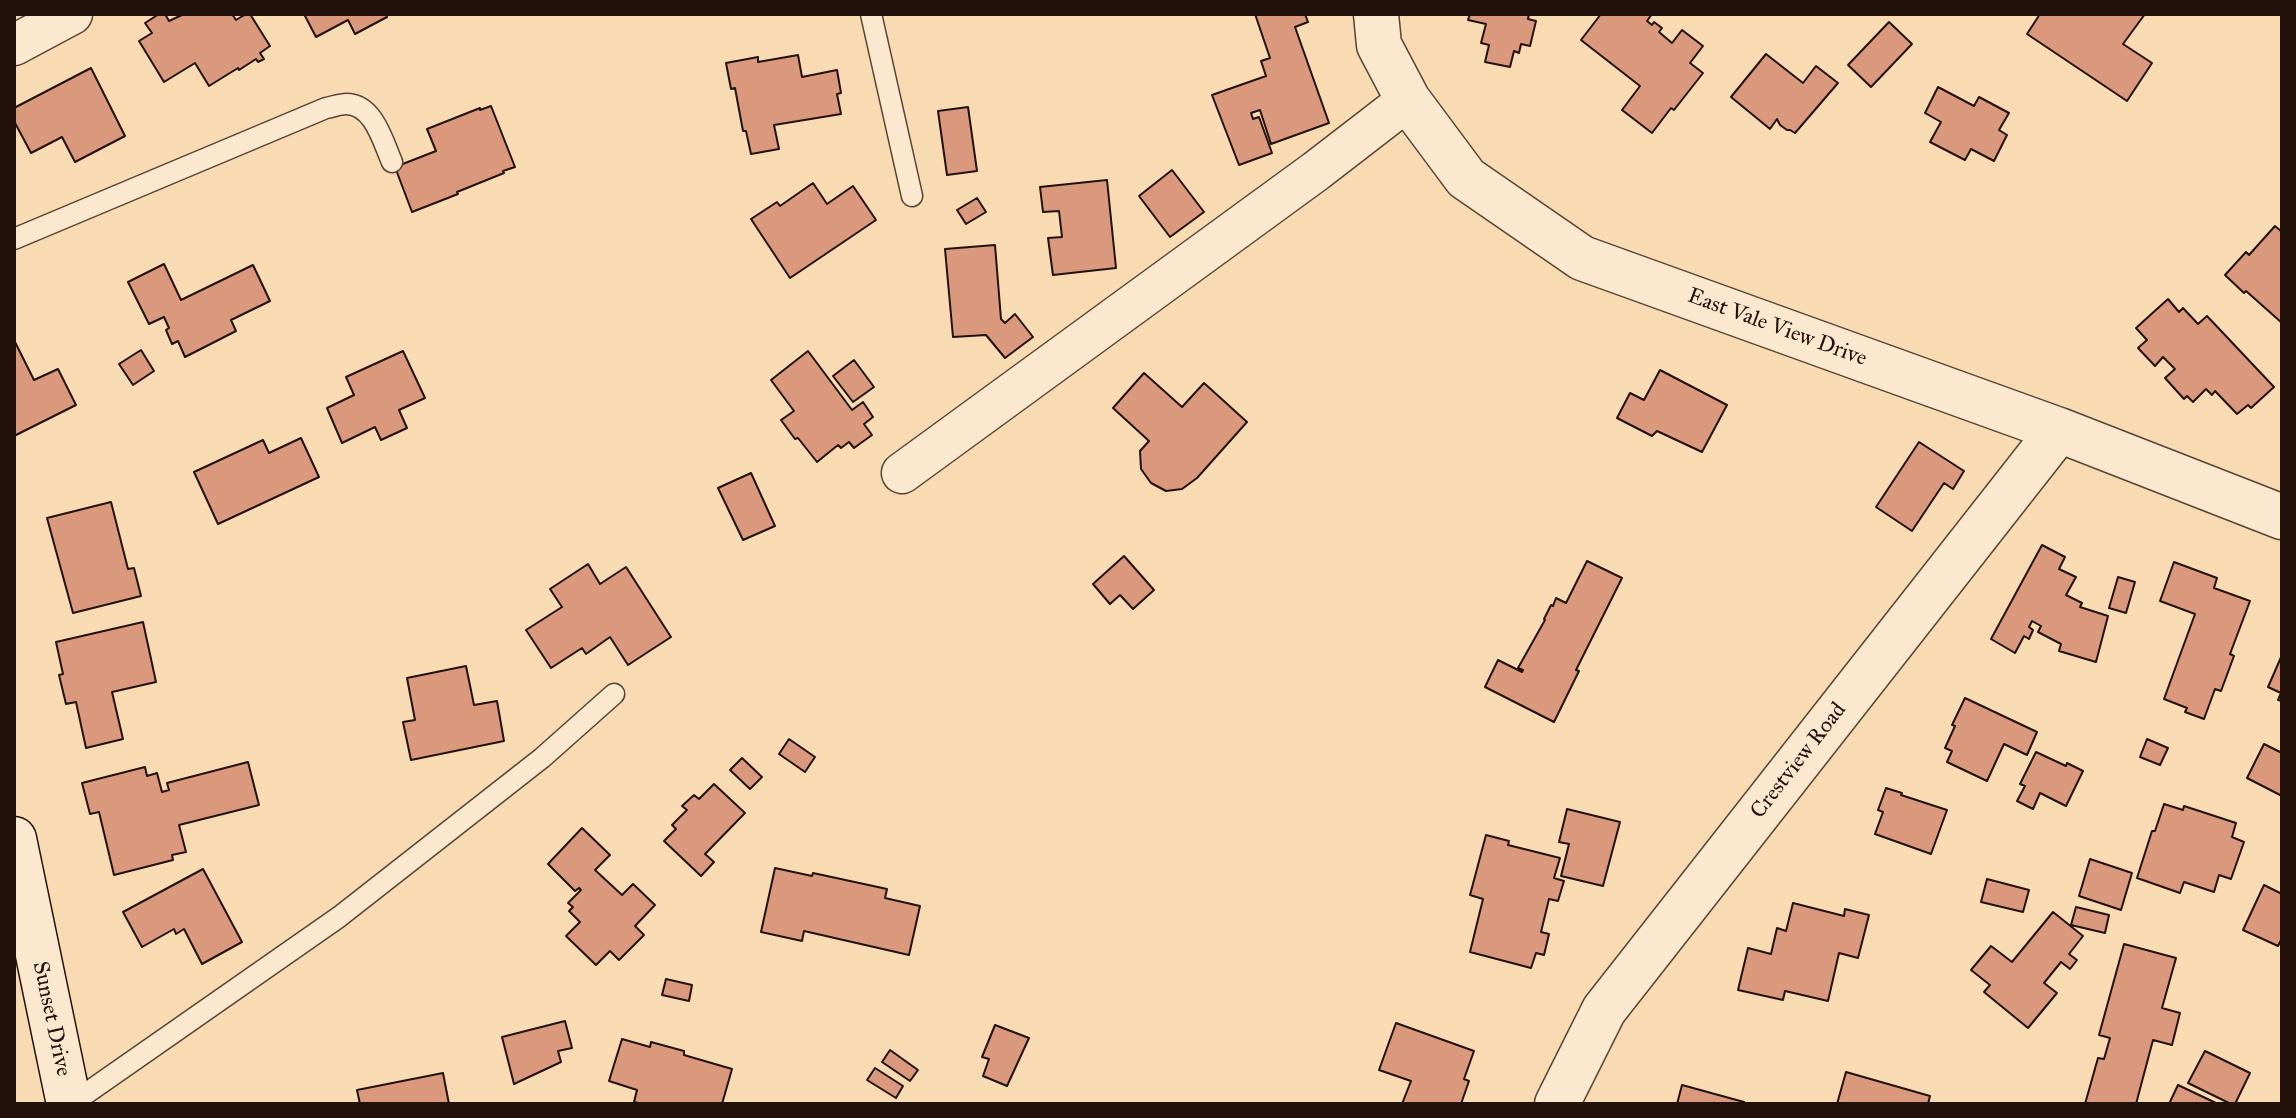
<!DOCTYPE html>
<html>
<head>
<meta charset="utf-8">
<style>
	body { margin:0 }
	#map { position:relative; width:2296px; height:1118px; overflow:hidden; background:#f9dbb3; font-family:"IM FELL Great Primer",serif }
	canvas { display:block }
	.frame { position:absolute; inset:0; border:16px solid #22110b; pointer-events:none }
</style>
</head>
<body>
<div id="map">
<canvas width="2296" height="1118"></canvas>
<div class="frame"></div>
</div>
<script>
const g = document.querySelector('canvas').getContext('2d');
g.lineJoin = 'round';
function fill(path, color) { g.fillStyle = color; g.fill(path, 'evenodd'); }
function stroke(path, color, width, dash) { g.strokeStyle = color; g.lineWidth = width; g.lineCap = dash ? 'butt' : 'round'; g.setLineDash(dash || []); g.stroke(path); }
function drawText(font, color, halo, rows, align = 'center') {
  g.font = font + ' "IM FELL Great Primer",serif'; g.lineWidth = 6; g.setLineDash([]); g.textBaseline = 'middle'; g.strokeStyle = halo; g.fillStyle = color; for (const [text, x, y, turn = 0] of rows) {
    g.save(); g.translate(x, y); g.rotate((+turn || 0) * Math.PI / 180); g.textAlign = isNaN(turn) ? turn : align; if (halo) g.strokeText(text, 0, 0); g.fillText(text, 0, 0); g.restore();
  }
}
const building = new Path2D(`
	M159 14H165L169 21 184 14H232L236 20 246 14H250L270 46 260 53 264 59 258 62 256 59 239 70 238 68 209 86 195 63 164 82 139 41 152 33 145 23Z
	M304 14H386L387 17 355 34 348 20 316 37Z
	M1255 14H1305L1308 22 1295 27 1329 123 1271 144 1260 110 1251 113 1253 119 1259 117 1272 153 1239 165 1212 95 1266 76 1261 61 1270 58Z
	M1470 14H1529L1528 19 1536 21 1530 46 1521 44 1519 53 1514 51 1510 67 1485 62 1489 45 1481 43 1486 24 1468 20Z
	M1601 14H1652L1647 21 1652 25 1654 22 1662 28 1659 32 1672 43 1682 30 1703 46 1690 63 1703 73 1674 110 1671 108 1652 133 1622 110 1640 86 1581 40Z
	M2040 14H2145L2123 44 2152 63 2127 101 2027 34Z
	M1889 22 1912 44 1871 87 1848 65Z
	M1766 54 1803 83 1816 66 1838 83 1795 133 1790 130H1787L1780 125 1777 119 1770 129 1731 97Z
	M798 55 802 77 837 70 841 93 837 94 841 114 774 125 779 149 751 154 746 131H743L735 88 731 89 726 63 758 57V62Z
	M91 68 125 136 75 162 62 137 31 153 14 121V108Z
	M1938 87 1974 106 1979 97 2009 113 1999 130 2007 135 1994 161 1971 149 1965 160 1930 142 1941 122 1925 113Z
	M491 106 515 167 503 171 504 173 457 192 458 194 412 212 395 167 436 151 427 129 480 108V110Z
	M968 107 977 171 947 175 938 111Z
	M1172 170 1204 212 1170 237 1139 196Z
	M1107 180 1116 268 1053 275 1048 238 1062 237 1059 211 1043 212 1040 187Z
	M813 183 827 204 853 186 876 220 790 278 751 219 777 202 780 206Z
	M977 198 986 212 966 224 957 210Z
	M2275 226 2282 232V323L2246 291 2244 293 2225 275 2246 252 2249 255Z
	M995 245 1001 319 1005 323 1015 314 1033 337 1005 358 986 335 953 337 945 249Z
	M164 264 181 300 253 265 270 301 231 320 236 331 185 357 178 341 172 344 166 330 169 328 164 317 149 324 128 282Z
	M2168 299 2179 312 2183 308 2198 324 2207 316 2274 387 2251 408 2248 405 2237 414 2215 391 2212 395 2206 389 2193 402 2187 396 2184 399 2165 378 2175 369 2163 357 2155 366 2138 348 2147 340 2136 328Z
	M14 340 34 380 58 369 76 405 14 436Z
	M141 350 154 371 133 385 119 364Z
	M403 351 425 398 399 410 407 428 381 440 375 427 342 443 327 408 354 395 346 377Z
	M808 351 852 410 863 402 873 417 864 424 872 435 854 448 849 442 841 448 838 445 817 462 798 438 795 439 781 420 794 411 771 380Z
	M854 360 874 387 853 402 833 376Z
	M1660 370 1727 405 1702 452 1657 431 1652 436 1617 418 1630 393 1644 400Z
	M1144 373 1182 407 1204 383 1247 422 1197 478 1182 489 1166 491 1151 483 1141 469 1140 451 1149 441 1113 408Z
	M301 438 319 477 218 524 194 472 263 440 269 453Z
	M1919 442 1964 471 1953 489 1944 483 1912 531 1876 507Z
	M751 473 775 526 743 540 718 488Z
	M111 502 128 569 134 568 141 596 73 613 47 518Z
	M2042 545 2065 557 2059 569 2076 577 2066 595 2082 603 2080 607 2108 616 2096 662 2059 651 2061 644 2038 632 2041 626 2032 621 2029 627 2033 630 2029 639 2024 636 2015 653 1991 639Z
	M1124 556 1154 590 1133 609 1120 595 1110 604 1093 584Z
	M1587 561 1622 578 1576 670 1579 671 1554 722 1485 687 1498 660 1522 672 1523 670 1518 668 1545 620 1544 619 1551 605 1553 606 1556 598 1566 603Z
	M2174 562 2217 578 2214 588 2250 601 2230 654 2234 656 2221 691 2215 689 2204 719 2185 712 2187 708 2164 699 2195 614 2160 601Z
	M588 564 600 584 626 567 671 637 628 665 610 637 586 654 582 648 551 668 526 630 562 607 550 589Z
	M2118 577 2135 582 2126 613 2109 608Z
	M143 622 156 682 112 692 123 739 86 748 76 702 66 704 59 675 63 674 56 642Z
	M2282 655V701L2278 700 2281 693 2268 687Z
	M466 666 474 705 497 701 504 741 411 760 403 722 415 720 407 678Z
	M1965 698 2037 732 2027 755 2004 744 1987 781 1947 762 1952 751 1945 748 1955 726 1952 725Z
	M789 739 815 757 805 772 779 754Z
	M2147 739 2168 748 2160 765 2140 757Z
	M2264 744 2282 753V796L2247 778Z
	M2036 752 2066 766 2067 763 2083 771 2066 806 2040 793 2033 809 2017 801 2025 786 2020 784Z
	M742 758 762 777 750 789 730 770Z
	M248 762 259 805 179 825 186 852 172 855 173 860 114 875 99 812 90 814 82 783 145 767 147 776 157 773 162 792 169 790 167 783Z
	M714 784 745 813 705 854 714 862 701 876 664 841 676 829 672 825 687 810 682 806 694 795 699 799Z
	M1886 788 1902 793 1901 795 1947 810 1931 854 1875 834 1883 812 1878 810Z
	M2164 804 2183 810 2184 806 2236 823 2232 837 2244 842 2231 879 2219 875 2214 892 2184 882 2180 893 2137 878 2152 831H2155Z
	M1567 809 1620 822 1603 886 1561 876 1569 844 1559 842Z
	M582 828 610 855 595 870 622 895 633 884 655 905 635 926 644 935 619 960 610 951 596 965 566 936 580 922 569 911 573 907 568 903 581 890 579 888 575 891 548 864Z
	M1486 835 1509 841 1508 845 1560 858 1554 878 1564 881 1558 901 1549 899 1541 932 1549 934 1544 955 1536 953 1531 968 1470 952 1483 899 1470 895Z
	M2090 859 2132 873 2121 910 2079 896Z
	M775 868 812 876 813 873 887 889 885 898 920 906 909 955 804 931 802 941 761 932Z
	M203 869 242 942 202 964 184 929 176 934 174 929 142 947 123 912Z
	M1987 879 2029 890 2023 912 1981 902Z
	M2264 885 2282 894V938L2278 946 2243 930Z
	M1793 903 1844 916 1845 909 1869 915 1858 958 1839 953 1828 1001 1785 991 1783 1000 1738 990 1748 948 1771 954 1777 928 1786 931Z
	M2076 907 2109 915 2105 933 2071 925Z
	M2053 912 2083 936 2069 954 2077 960 2070 969 2061 962 2044 983 2057 993 2028 1028 1984 992 1990 985 1971 970 1991 946 2012 962Z
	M2124 944 2176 958 2162 1008 2180 1013 2172 1045 2153 1040 2136 1104H2085L2098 1058 2104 1059 2110 1038 2099 1035Z
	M666 979 692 985 689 1001 662 995Z
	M565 1021 572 1048 558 1051 561 1062 514 1084 502 1037Z
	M1396 1023 1474 1051 1464 1079 1469 1081 1461 1104H1402L1411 1081 1379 1070Z
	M995 1025 1029 1038 1007 1086 983 1076 989 1059 982 1057Z
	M622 1039 650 1047 651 1042 684 1051V1055L732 1069 722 1104H643L634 1102 637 1090 609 1081Z
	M890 1050 918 1070 910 1081 882 1062Z
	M2205 1051 2250 1073 2235 1104H2231L2188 1083Z
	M875 1068 903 1086 896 1098 867 1080Z
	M1846 1072 1930 1096 1928 1104H1837Z
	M443 1073 449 1104H360L357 1090Z
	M1682 1085 1744 1102V1104H1677Z
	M2178 1085 2218 1104H2169Z`);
const service = new Path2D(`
	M871 14 912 196
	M14 239 326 108C332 107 340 104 346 104 374 104 383 142 392 162
	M71 1104 339 917 542 758 614 694`);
const minor = new Path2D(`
	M14 45 72 14
	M902 473 1316 171 1408 100`);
const tertiary = new Path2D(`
	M1376 14 1379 45 1408 100 1466 178 1582 258 2059 430 2282 517
	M1557 1104 1604 1010 2059 430`);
const secondary = new Path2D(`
	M14 839 69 1104`);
const streetNames = [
	["East Vale View Drive",1777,328,20],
	["Crestview Road",1799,761,-52],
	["Sunset Drive",51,1019,78]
];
fill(building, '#da997d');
stroke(building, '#22110b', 2);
stroke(service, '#584435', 23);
stroke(minor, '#584435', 43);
stroke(tertiary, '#584435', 47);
stroke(secondary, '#22110b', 47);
stroke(service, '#fbe8ce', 20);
stroke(minor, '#fbe8ce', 40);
stroke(tertiary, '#fbe8ce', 44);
stroke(secondary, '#fbe8ce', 44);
drawText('22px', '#22110b', '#fbe8ce', streetNames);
</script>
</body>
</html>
